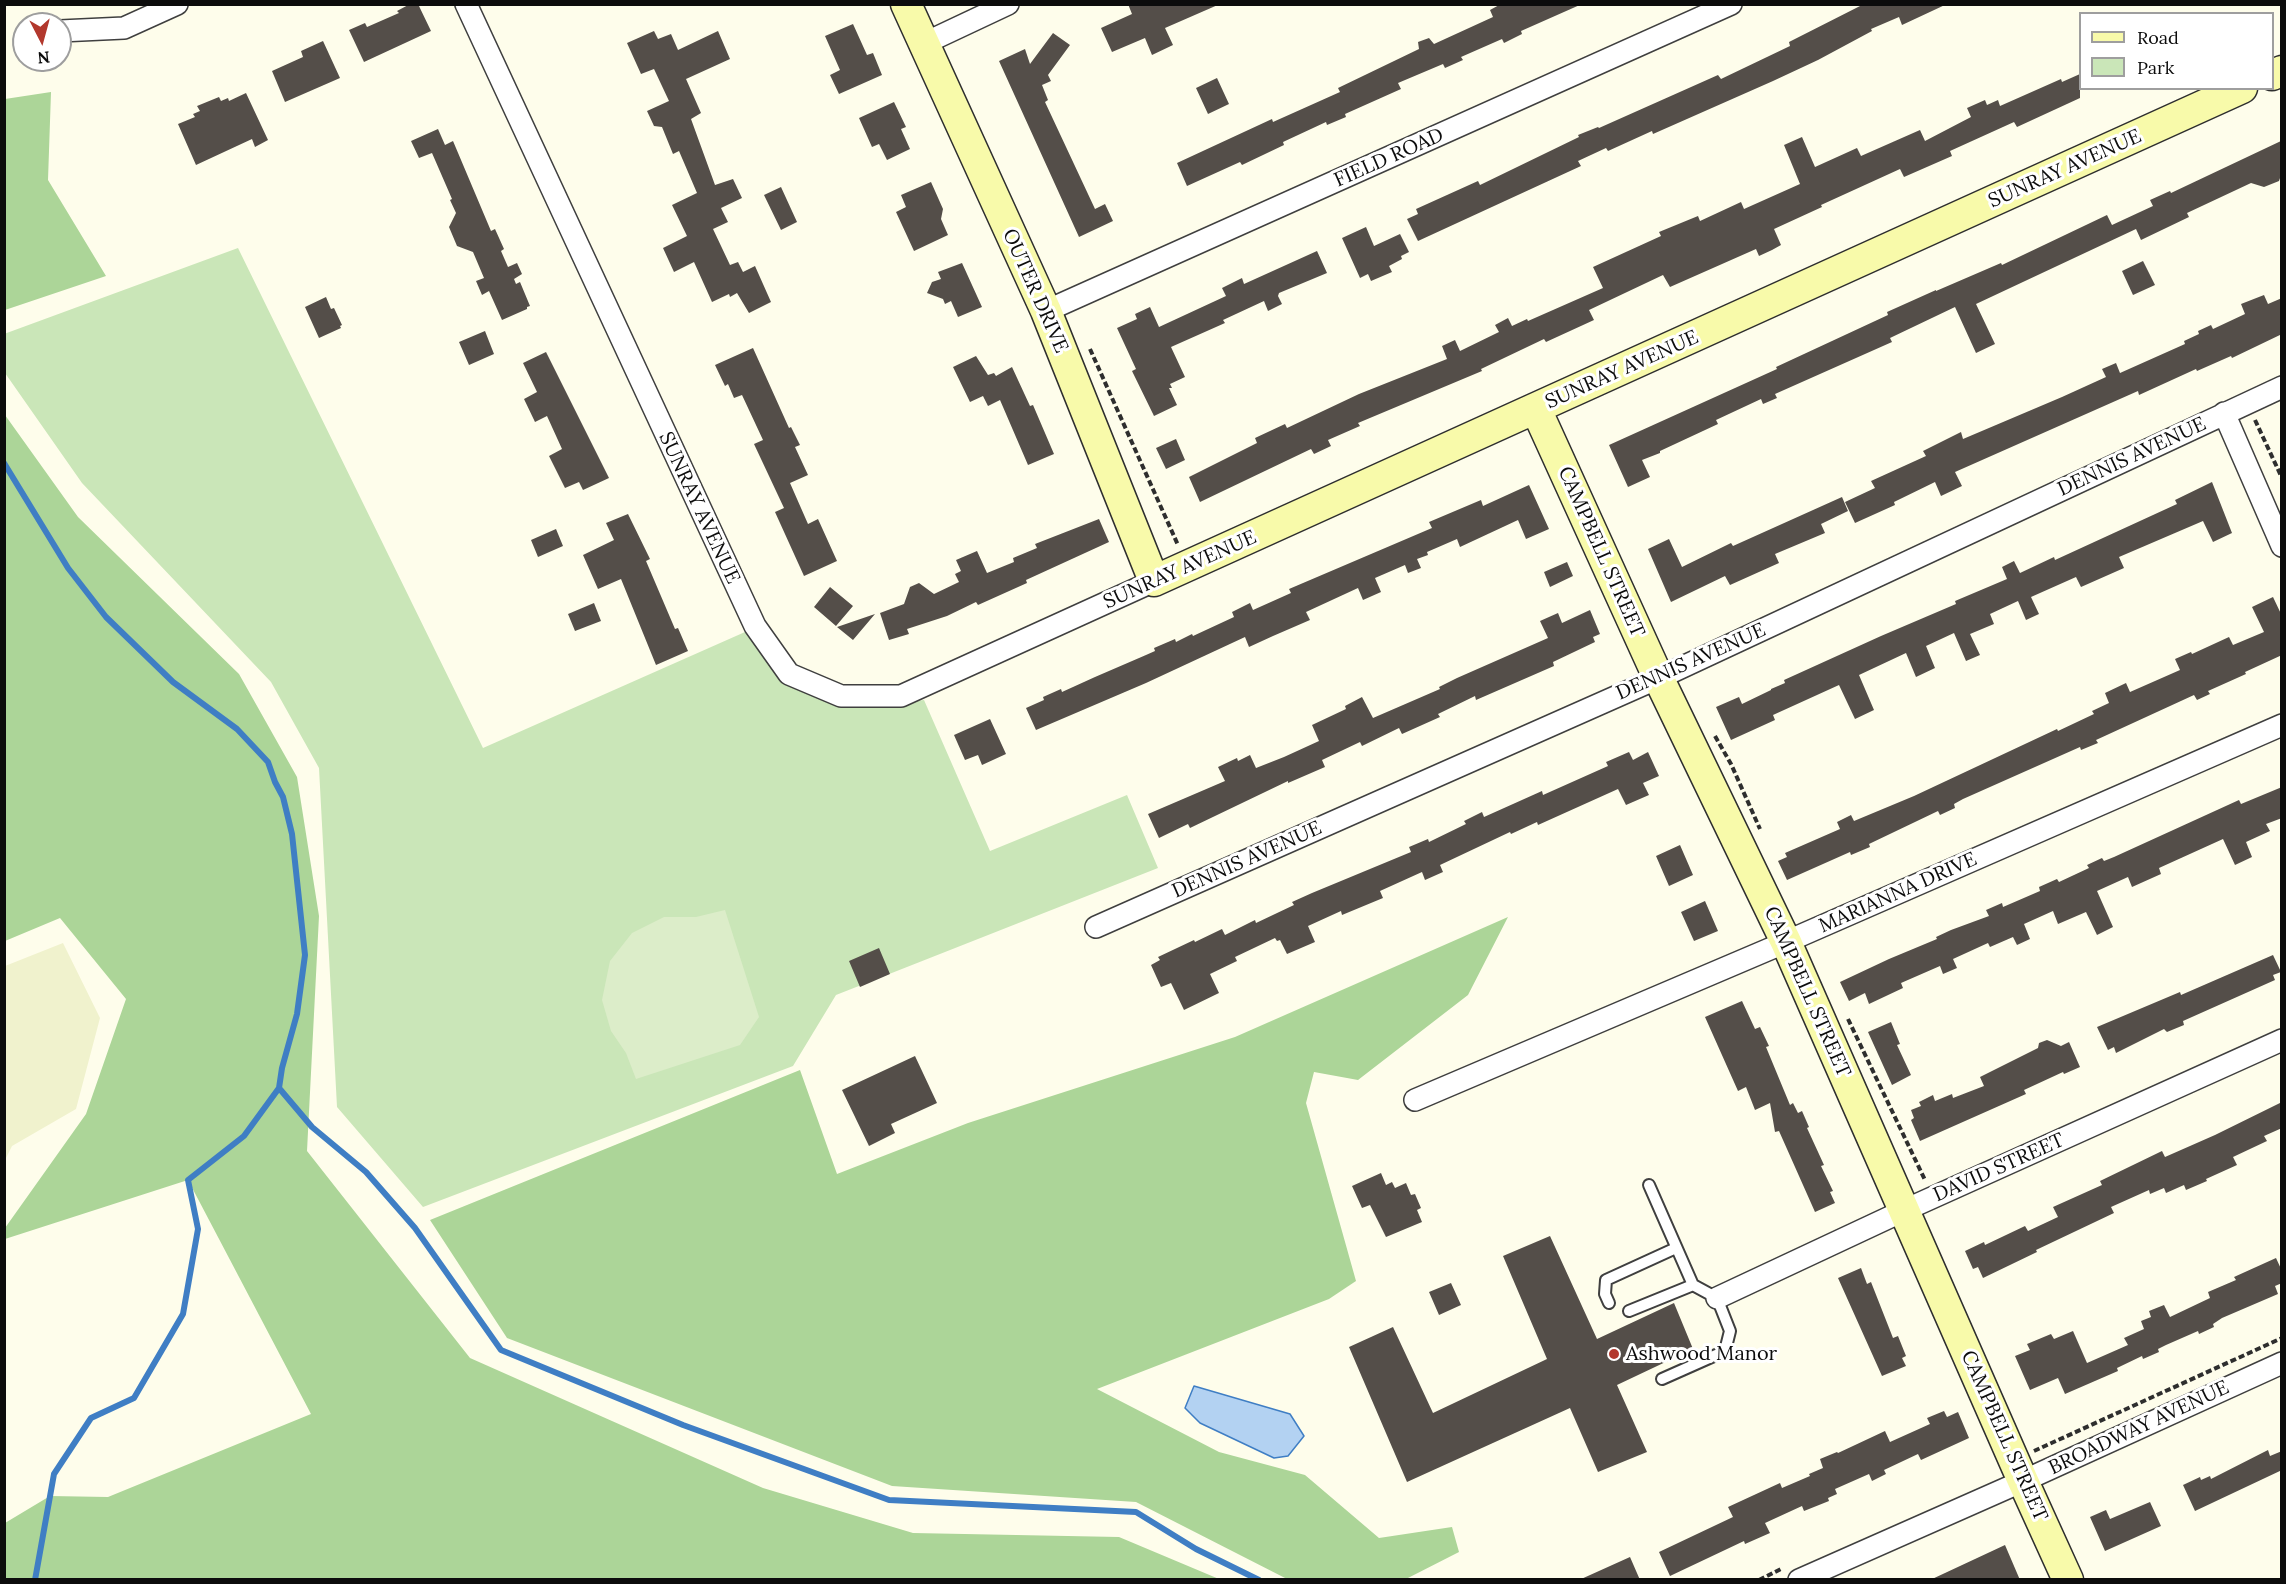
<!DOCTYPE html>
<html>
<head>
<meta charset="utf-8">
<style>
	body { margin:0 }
	#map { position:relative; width:2286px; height:1584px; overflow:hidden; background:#fefdeb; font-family:Lora,serif }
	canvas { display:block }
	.frame { position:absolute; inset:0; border:6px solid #0c0c0c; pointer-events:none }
	.legend { position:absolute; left:2079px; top:12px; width:195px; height:78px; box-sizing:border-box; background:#fff; border:2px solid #9e9e9e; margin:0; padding:8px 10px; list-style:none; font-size:18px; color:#0c0c0c }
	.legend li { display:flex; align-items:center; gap:12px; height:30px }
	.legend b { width:30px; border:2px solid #9e9e9e }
	.north { position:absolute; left:12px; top:12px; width:60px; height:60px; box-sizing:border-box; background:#fff; border:2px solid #9e9e9e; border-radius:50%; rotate:174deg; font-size:16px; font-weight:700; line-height:24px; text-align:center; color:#0c0c0c }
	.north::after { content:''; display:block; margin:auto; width:21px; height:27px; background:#b2382d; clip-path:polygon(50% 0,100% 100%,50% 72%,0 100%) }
</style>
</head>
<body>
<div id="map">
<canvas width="2286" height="1584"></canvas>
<div class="frame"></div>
<ul class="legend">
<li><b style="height:8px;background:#f8faaa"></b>Road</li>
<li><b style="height:16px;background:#cae6b8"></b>Park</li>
</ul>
<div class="north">N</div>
</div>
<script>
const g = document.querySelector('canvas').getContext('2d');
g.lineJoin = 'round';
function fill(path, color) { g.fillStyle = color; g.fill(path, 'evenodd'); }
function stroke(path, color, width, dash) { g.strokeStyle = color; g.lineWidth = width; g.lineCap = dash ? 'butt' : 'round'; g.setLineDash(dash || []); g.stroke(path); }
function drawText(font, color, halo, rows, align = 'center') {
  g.font = font + ' Lora,serif'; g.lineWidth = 6; g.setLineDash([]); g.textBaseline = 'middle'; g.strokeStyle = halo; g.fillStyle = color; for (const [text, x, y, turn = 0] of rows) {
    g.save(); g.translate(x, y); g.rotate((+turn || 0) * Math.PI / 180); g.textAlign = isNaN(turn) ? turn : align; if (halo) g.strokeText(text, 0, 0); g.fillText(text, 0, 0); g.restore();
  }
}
const farmland = new Path2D(`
	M63 943 100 1018 76 1109 12 1146 5 1160V966Z`);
const green = new Path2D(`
	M238 248 483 748 745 632 796 680 879 706 924 700 990 851 1127 795 1158 868 836 995 793 1066 423 1207 337 1107 319 768 271 682 82 483 5 373 4 334Z`);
const forest = new Path2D(`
	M51 92 48 180 106 276 5 310V99Z
	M5 415 78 517 239 674 297 777 319 916 307 1151 470 1358 763 1488 913 1533 1119 1537 1219 1579H5V1523L50 1496 108 1497 311 1414 188 1180 5 1239V1228L86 1114 126 999 60 918 5 941Z
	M1508 917 1468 995 1358 1080 1314 1072 1306 1103 1356 1281 1329 1299 1097 1389 1219 1452 1305 1475 1379 1538 1452 1527 1459 1552 1406 1579H1287L1136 1502 892 1486 507 1338 430 1220 800 1070 837 1174 968 1123 1235 1037Z`);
const pitch = new Path2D(`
	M725 910 759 1017 740 1045 636 1079 626 1053 611 1031 602 1000 610 961 632 933 664 917H696Z`);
const water = new Path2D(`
	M1194 1386 1290 1414 1304 1436 1288 1456 1274 1458 1200 1423 1185 1408Z`);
const stream = new Path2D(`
	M4 463 68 568 106 617 173 682 237 729 268 762 275 782 283 797 292 834 305 955 297 1014 282 1068 279 1088
	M35 1580 54 1474 91 1418 134 1398 183 1314 198 1229 188 1180 244 1136 279 1088 312 1127 366 1172 415 1228 501 1350 683 1425 889 1500 1136 1512 1196 1549 1259 1580`);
const building = new Path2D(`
	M410 4H418L431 31 364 62 349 30 365 23 367 27 399 13 397 11Z
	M1128 4H1220L1165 28 1173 45 1152 55 1145 38 1112 52 1101 28 1132 14Z
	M1501 4H1582L1521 31 1522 34 1504 43 1502 39 1461 57 1463 60 1445 68 1443 64 1398 83 1401 89 1345 114 1346 117 1327 125 1326 122 1283 142 1284 145 1242 165 1240 162 1187 186 1177 163 1272 119 1273 122 1340 92 1338 88 1419 49 1418 42 1429 38 1434 44 1493 17 1490 10Z
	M1864 4H1947L1902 25 1899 17 1871 29 1872 31 1818 60 1773 81 1653 134 1652 131 1608 151 1606 148 1578 161 1581 166 1418 241 1407 219 1418 214 1416 209 1478 181 1480 185 1579 137 1578 135 1598 127 1599 128 1718 75 1721 79 1790 46 1789 42Z
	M853 24 867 55 873 53 882 75 839 94 830 75 840 70 825 36Z
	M654 31 658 39 671 34 678 50 718 31 730 59 686 79 701 113 691 119 715 185 733 179 742 198 721 208 728 222 713 229 730 265 738 262 743 272 755 266 771 302 749 313 737 293 730 297 729 294 712 302 694 262 674 272 663 248 687 236 672 205 697 193 679 151 673 154 662 127 654 126 647 111 669 101 654 69 641 74 627 43Z
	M1053 33 1070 45 1048 75 1051 81 1042 85 1048 100 1045 102 1095 209 1105 204 1113 221 1079 237 999 61 1025 49 1030 64Z
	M323 41 340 78 285 102 272 71 303 57 301 51Z
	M2080 74V98L2017 127 2014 122 1950 151 1952 156 1904 177 1900 169 1821 205 1822 207 1774 229 1781 245 1772 250 1759 256 1756 249 1670 287 1663 275 1589 310 1594 320 1546 342 1544 339 1481 369 1482 371 1358 423 1360 426 1328 440 1331 446 1314 454 1311 449 1200 502 1189 477 1257 443 1255 438 1285 424 1287 428 1359 394 1447 359 1442 346 1455 340 1460 351 1499 332 1495 325 1508 318 1512 326 1527 319 1528 321 1603 288 1593 267 1661 236 1659 232 1698 216 1700 221 1741 202 1744 209 1800 184 1784 145 1802 137 1815 167 1857 148 1861 156 1920 130 1925 141 1971 117 1967 108 1985 100 1987 105 1998 100 2000 106 2061 79 2062 82Z
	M1217 78 1229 104 1208 114 1196 88Z
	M246 93 268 140 255 147 252 139 196 165 178 124 195 117 193 114 200 111 197 106 219 97 221 101 228 98 229 101Z
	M894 102 906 127 901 129 910 149 887 160 879 144 872 147 859 118Z
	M438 129 445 145 453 141 491 231 495 229 504 249 501 251 508 267 517 263 522 274 514 279 516 284 520 282 530 306 527 307V309L502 320 489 291 482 295 476 281 484 278 473 252 457 246 449 227 456 213 450 200 452 199 432 153 419 158 411 141Z
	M2281 141V175L2279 181 2264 187 2251 183 2187 213 2189 217 2141 240 2136 229 1976 304 1995 344 1976 353 1955 307 1890 338 1892 342 1775 394 1777 398 1763 404 1761 399 1716 420 1718 424 1660 451V453L1642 460 1650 477 1628 487 1609 445 1777 369 1776 367 1888 315 1887 312 1936 290V291L2001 263 2002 265 2107 215 2112 225 2153 206 2150 200 2170 191 2171 193Z
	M931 182 943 209 941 219 948 235 914 251 896 212 906 207 901 195Z
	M781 187 797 222 781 230 764 195Z
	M1366 227 1374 246 1400 234 1409 252 1401 256 1402 259 1389 266 1392 272 1371 281 1368 274 1360 278 1342 238Z
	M1317 251 1327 273 1279 293 1278 296 1282 304 1268 311 1264 301 1223 320 1225 323 1171 347 1185 377 1170 384 1172 388H1169L1177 405 1154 416 1132 371 1136 369 1117 328 1137 319 1135 314 1150 307 1159 327 1226 296 1222 288 1242 278 1244 284Z
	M2143 261 2155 285 2133 295 2122 271Z
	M962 263 982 307 958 317 951 301 945 304 943 299 927 293 932 282 941 279 938 272Z
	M2264 295 2268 304 2282 298V334L2232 358 2231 356 2197 371 2196 369 2139 395 2138 391 1955 472 1962 486 1941 496 1935 482 1894 502 1895 505 1855 523 1845 502 1875 488 1871 481 1926 456 1923 451 1961 432 1963 439 2062 397 2106 377 2102 369 2116 363 2120 373 2185 344 2184 341 2199 334 2198 331 2211 325 2213 329 2245 314 2241 304Z
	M326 297 331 309 334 308 342 325 340 326 341 328 319 338 305 307Z
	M485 331 494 354 469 365 459 342Z
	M753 348 789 428 791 427 800 445 795 447 808 475 790 483 808 524 818 519 837 561 804 576 775 512 784 508 754 444 763 440 742 395 734 398 728 384 725 386 715 365Z
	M546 352 609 478 583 490 579 482 565 488 549 456 562 449 547 416 535 422 524 399 537 392 523 363Z
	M976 356 988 375 994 373 996 376 1012 367 1030 406 1033 405 1054 454 1028 465 1000 400 988 406 983 396 970 402 953 367Z
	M1176 439 1185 460 1166 469 1156 448Z
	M2212 482 2232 533 2213 542 2203 521 2119 557 2124 568 2081 587 2076 577 2031 597 2039 614 2026 620 2018 601 1990 614 1994 624 1970 634 1980 655 1966 661 1954 633 1926 646 1935 668 1916 677 1906 653 1859 675 1874 710 1855 719 1839 685 1773 715 1775 720 1731 740 1716 707 1739 697 1742 704 1771 690V689L1785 683 1784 680 1881 636 1956 604 1955 601 2007 579 2002 567 2014 561 2020 573 2054 557 2055 560 2177 504 2175 500Z
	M1529 485 1549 529 1526 539 1518 520 1460 547 1457 539 1427 552 1428 555 1417 559 1421 568 1408 573 1405 565 1375 578 1381 592 1363 600 1358 588 1306 612 1310 620 1273 636 1249 647 1245 637 1146 683 1036 730 1026 708 1044 700 1043 697 1061 689 1062 692 1095 677 1146 655 1155 651 1154 648 1175 639 1176 642 1192 634 1193 636 1234 617 1232 612 1250 603 1253 610 1291 593 1289 589 1432 528 1429 522 1481 500 1483 506Z
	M1842 497 1848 511 1821 524 1825 533 1775 554 1779 563 1730 585 1725 576 1671 602 1648 549 1669 539 1682 567 1731 543 1733 546Z
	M628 514 650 559 646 561 675 629 678 628 688 651 656 665 621 579 598 589 583 555 614 540 606 523Z
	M1099 519 1109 542 1026 580 1027 583 978 605 976 602 947 616 907 629 909 634 889 640 880 613 904 604 910 587 919 583 934 594 959 582 955 574 961 571 956 560 977 551 987 573 1014 562 1013 558 1037 548 1035 544Z
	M556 529 563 546 538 557 531 540Z
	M1567 562 1573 576 1550 587 1544 572Z
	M830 587 853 606 836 626 814 607Z
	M2273 597 2282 616V655L2245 672 2246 674 2208 691 2210 694 2197 700 2194 695 2096 740 2098 743 2081 750 2080 747 1963 799 1954 804 1955 808 1940 815 1938 811 1869 844 1870 847 1851 855 1850 852 1787 880 1778 861 1787 857 1785 853 1840 829 1837 822 1851 815 1854 821 1914 796 2057 729 2058 731 2094 714 2092 711 2109 703 2105 693 2126 683 2130 692 2180 670 2175 659 2191 652 2192 654 2229 637 2233 645 2264 632 2252 607Z
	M594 603 601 621 575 631 568 614Z
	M1590 610 1600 634 1593 637 1595 642 1553 662 1554 666 1476 700 1475 696 1438 714 1440 717 1402 734 1399 728 1362 746 1360 742 1322 760 1325 767 1288 783V781L1190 828 1188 824 1159 838 1148 814 1225 781 1218 767 1237 758 1238 761 1250 755 1256 768 1284 757 1319 741 1312 725 1346 709 1345 706 1362 697 1373 718 1440 689 1439 687 1457 678 1548 638 1540 621 1558 613 1562 623Z
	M875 614 853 640 837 627Z
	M990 719 1006 754 982 765 978 755 965 760 954 735Z
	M1629 752 1633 760 1648 752 1659 776 1643 783 1649 795 1626 805 1618 789 1538 825 1537 822 1511 834 1510 832 1440 865 1443 872 1425 880 1422 872 1380 891 1383 898 1342 915 1341 911 1308 926 1315 942 1287 954 1280 940 1277 941 1275 938 1235 957 1237 961 1210 974 1219 993 1184 1010 1171 983 1161 987 1151 965 1160 960 1158 957 1194 940 1195 942 1222 929 1225 935 1255 920 1256 923 1294 905 1292 902 1312 893 1411 852 1409 847 1428 839 1429 842 1466 824 1464 821 1482 812 1484 817 1542 791 1543 795 1608 766 1606 762Z
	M2282 787V818L2266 824 2270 831 2246 842 2252 857 2235 865 2223 839 2159 868 2161 874 2132 887 2128 877 2097 891 2113 927 2097 935 2086 912 2058 924 2053 911 2024 924 2030 939 2017 945 2013 937 1990 947 1988 943 1953 959 1957 968 1943 974 1940 966 1901 983 1903 988 1869 1004 1865 993 1849 1001 1840 982 1889 959 1937 939 1936 937 1951 930 1989 916 1986 910 2002 903 2003 907 2040 891 2039 887 2057 879 2059 882 2089 868 2087 865 2102 858 2104 861 2114 857 2239 800 2241 804Z
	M1680 845 1693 875 1669 886 1656 856Z
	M1705 901 1718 931 1694 941 1681 912Z
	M879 948 890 974 860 987 849 961Z
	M2273 955 2281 972 2273 975 2275 980 2183 1021 2184 1025 2167 1032 2164 1029 2116 1053 2114 1047 2108 1050 2097 1027 2180 992 2181 995Z
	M1742 1001 1755 1029 1760 1027 1769 1046 1766 1047 1790 1105 1793 1103 1798 1113 1802 1111 1809 1127 1807 1128 1824 1165 1821 1166 1833 1191 1830 1192 1835 1203 1815 1212 1779 1131 1775 1132 1770 1103 1755 1110 1746 1087 1738 1091 1705 1017Z
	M1891 1022 1900 1044 1897 1045 1911 1075 1892 1085 1868 1032Z
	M2047 1040 2061 1046 2069 1042 2080 1067 2064 1074 2063 1072 2024 1090 2026 1094 1920 1141 1911 1120 1914 1118 1911 1110 1921 1106 1919 1102 1933 1095 1935 1101 1952 1094 1953 1098 1984 1086 1980 1077 2038 1048 2039 1043Z
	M915 1056 937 1103 891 1124 895 1133 869 1146 842 1090Z
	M2282 1102V1128L2264 1136 2267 1141 2233 1157 2237 1165 2206 1179 2207 1181 2186 1190 2184 1185 2166 1193 2164 1188 2150 1194 2149 1190 2111 1207 2114 1213 2036 1250 2037 1252 1983 1278 1978 1267 1973 1269 1965 1251 1984 1242 1985 1245 2025 1226 2028 1231 2058 1217 2053 1207 2102 1185 2100 1181 2162 1151 2165 1157 2215 1135Z
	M1381 1173 1386 1185 1392 1182 1395 1188 1406 1183 1411 1195 1415 1194 1421 1208 1417 1210 1422 1222 1386 1237 1370 1205 1362 1208 1352 1186Z
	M1550 1236 1597 1339 1674 1303 1693 1349 1617 1385 1647 1452 1598 1472 1570 1408 1407 1482 1349 1347 1393 1327 1433 1413 1547 1359 1503 1256Z
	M2276 1258 2282 1271V1283L2275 1286 2278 1294 2222 1318 2213 1324 2214 1327 2199 1334 2198 1331 2166 1345 2158 1349 2159 1352 2143 1359 2142 1356 2117 1368 2118 1371 2065 1394 2058 1378 2030 1390 2015 1356 2030 1350 2027 1344 2051 1334 2054 1339 2073 1331 2087 1363 2128 1345 2124 1338 2144 1329 2141 1321 2151 1317 2149 1311 2164 1305 2170 1317 2210 1298 2208 1292 2236 1280 2234 1277Z
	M1861 1268 1867 1284 1871 1282 1893 1338 1898 1336 1906 1356 1902 1358 1906 1366 1882 1376 1838 1278Z
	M1451 1283 1461 1305 1439 1315 1429 1292Z
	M1944 1411 1947 1417 1958 1412 1969 1438 1921 1460 1918 1454 1884 1470 1886 1474 1872 1481 1869 1474 1835 1489 1837 1494 1828 1498 1829 1501 1804 1511 1802 1506 1765 1523 1770 1533 1745 1544 1744 1541 1670 1576 1659 1552 1733 1517 1728 1507 1780 1483 1782 1488 1810 1476 1809 1474 1823 1468 1820 1459 1837 1452 1838 1453 1885 1431 1890 1442 1930 1424 1927 1418Z
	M2268 1450 2270 1456 2282 1451V1470L2195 1511 2183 1485 2200 1477 2201 1480 2210 1476 2211 1479Z
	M2150 1502 2161 1526 2105 1551 2090 1517 2106 1510 2110 1519Z
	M2005 1545 2020 1580H1930Z
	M1630 1557 1640 1580H1579Z`);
const path = new Path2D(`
	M1090 349 1178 545
	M2255 420 2282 478
	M1715 736 1731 764 1760 829
	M1848 1019 1925 1180
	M2034 1451 2282 1338
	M1759 1580 1783 1568`);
const lane = new Path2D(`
	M1649 1185 1693 1285 1717 1298 1730 1331 1725 1351 1662 1379
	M1609 1303 1605 1294 1606 1280 1676 1248
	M1629 1311 1693 1285`);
const street = new Path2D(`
	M466 4 755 626 789 674 841 696H901L1154 581
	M60 31 124 28 177 4
	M923 44 1008 4
	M1046 311 1731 4
	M2224 413 2282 546
	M1096 927 1674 671 2282 387
	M1415 1100 1772 948 2282 725
	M1717 1298 1905 1210 2282 1040
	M1799 1580 2023 1481 2282 1363`);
const secondary = new Path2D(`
	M906 4 1046 311 1154 581 2242 88
	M2272 75 2282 71
	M1536 409 1658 677 1786 942 2023 1481 2068 1580`);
const markers = [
	[1614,1354,6,"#b2382d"]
];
const streetNames = [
	["FIELD ROAD",1389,158,-24],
	["SUNRAY AVENUE",2065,169,-24],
	["OUTER DRIVE",1035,291,66],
	["SUNRAY AVENUE",1622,370,-24],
	["DENNIS AVENUE",2132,457,-25],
	["SUNRAY AVENUE",699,508,65],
	["CAMPBELL STREET",1601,552,66],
	["SUNRAY AVENUE",1180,570,-24],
	["DENNIS AVENUE",1691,662,-24],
	["DENNIS AVENUE",1247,860,-24],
	["MARIANNA DRIVE",1898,893,-24],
	["CAMPBELL STREET",1807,992,66],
	["DAVID STREET",1999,1168,-24],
	["BROADWAY AVENUE",2139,1428,-25],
	["CAMPBELL STREET",2004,1436,66]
];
const poiNames = [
	["Ashwood Manor",1626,1354]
];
fill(farmland, '#f0f2cd');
fill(green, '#cae6b8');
fill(forest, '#acd598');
fill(pitch, '#dcedc9');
fill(water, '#b3d2f2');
stroke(water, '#3f7ec4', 1.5);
stroke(stream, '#3f7ec4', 6);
fill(building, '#544e49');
stroke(lane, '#3f3f3f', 14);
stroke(street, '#3f3f3f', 24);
stroke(secondary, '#2e2e2e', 33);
stroke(path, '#2e2e2e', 4, [6, 3]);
stroke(lane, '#fff', 10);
stroke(street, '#fff', 21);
stroke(secondary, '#f8faaa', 30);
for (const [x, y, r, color] of markers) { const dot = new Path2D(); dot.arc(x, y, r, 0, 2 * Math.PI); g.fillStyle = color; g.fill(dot); stroke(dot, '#fff', 2); }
drawText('20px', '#0c0c0c', '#fff', streetNames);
drawText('20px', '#0c0c0c', '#fff', poiNames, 'left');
</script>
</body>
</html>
